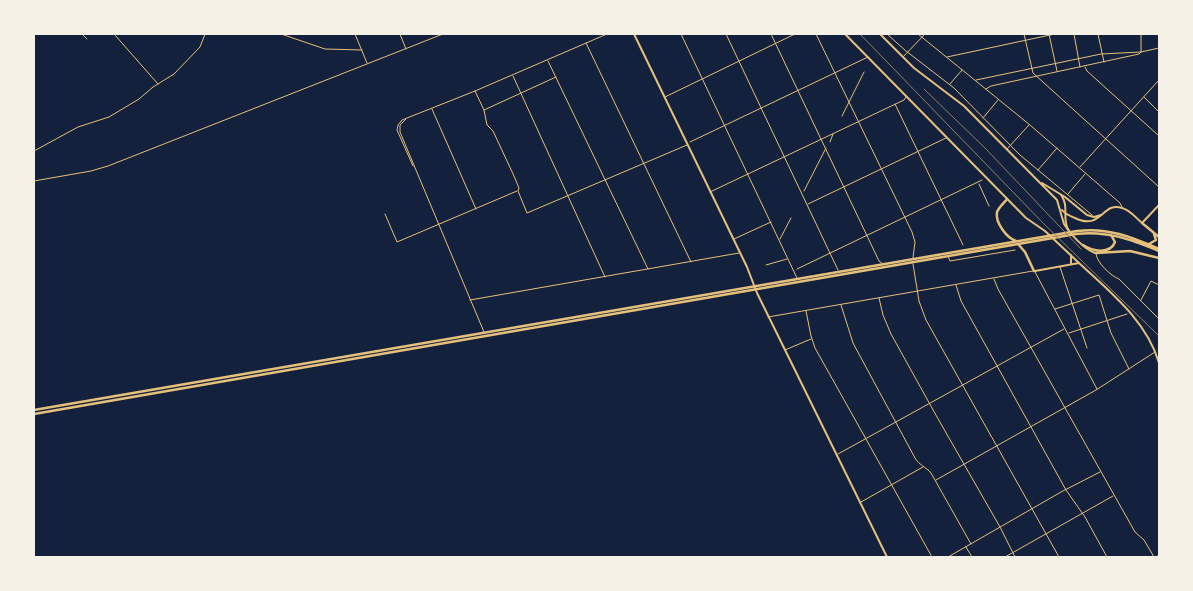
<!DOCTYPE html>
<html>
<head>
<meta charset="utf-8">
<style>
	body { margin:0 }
	#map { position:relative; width:1193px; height:591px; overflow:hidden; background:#14213d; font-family:"Space Grotesk",sans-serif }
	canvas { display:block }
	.frame { position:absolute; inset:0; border:35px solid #f6f1e7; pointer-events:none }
</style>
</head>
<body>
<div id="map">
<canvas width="1193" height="591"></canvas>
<div class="frame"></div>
</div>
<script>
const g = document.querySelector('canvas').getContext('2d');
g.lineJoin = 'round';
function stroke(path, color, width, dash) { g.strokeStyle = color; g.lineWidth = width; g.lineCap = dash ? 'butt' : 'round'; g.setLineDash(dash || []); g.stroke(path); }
const stream = new Path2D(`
	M825 272 834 270
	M812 274 822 272`);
const minor = new Path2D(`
	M82 34 87 39
	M114 34 158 84
	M281 34 325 49 362 50
	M355 34 367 63
	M400 34 406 49
	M681 34 797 278
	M726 34 838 270
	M771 34 879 261 883 264
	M816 34 912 232 915 242 913 258
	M887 34 906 51 954 88 1020 155 1092 215
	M918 34 1030 125 1120 203 1122 207
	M1024 34 1033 73 1159 187
	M1049 34 1057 71
	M1074 34 1080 67
	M1098 34 1104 62
	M586 43 691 262
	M903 57 925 34
	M947 57 1055 34
	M548 61 648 269
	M1085 67 1087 71 1159 136
	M513 76 605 277
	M976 80 1101 54 1141 52 1159 48
	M950 84 962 70
	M986 89 991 86 1139 54 1141 52V34
	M475 91 484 110 487 125 493 131 514 176 519 188 518 191 527 213 687 145
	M665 97 795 34
	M1144 97 1159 112
	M895 104 963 245
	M432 109 476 209
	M484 110 556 77
	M842 116 864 72
	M983 118 998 100
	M406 119 400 125V132L484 332
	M690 142 868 57
	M830 142 833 134
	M1007 149 1029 125
	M34 151 78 127 109 117 139 99 153 87 174 74 200 47 205 34
	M413 166 397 130 398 125 402 120 475 91 607 34
	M1080 167 1159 80
	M1038 170 1057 148
	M34 181 91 171 108 166 443 34
	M979 184 989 206
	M804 191 826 148
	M710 192 904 100 906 97
	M1068 194 1085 174
	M808 204 946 138
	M385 214 397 242 517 191
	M734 239 771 222
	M780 239 791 218
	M1096 254C1097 263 1111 276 1119 279L1159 319
	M948 256 950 261 1015 250
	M913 264 919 301 926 320 1059 557
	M766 265 787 259
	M1060 267 1087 348
	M797 269 982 180
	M1035 272 1097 389
	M994 279 998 289 1135 532 1144 540 1154 557
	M956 285 961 301 1066 490 1085 517 1107 557
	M879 298 883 315 891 334 937 417 1000 527 1015 557
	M470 300 739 253
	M1141 300 1151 281 1159 285
	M841 305 853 343 915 458C919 465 926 467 931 473L971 544
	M1055 309 1099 295 1111 333 1129 369
	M806 311 811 336 815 348 932 557
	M768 317 1033 271
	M1069 333 1127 314
	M785 350 811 339
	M838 454 1064 329
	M936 480 1096 390 1155 352
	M861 502 923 467
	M966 547 972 557
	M948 557 1061 492 1100 472
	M1005 557 1113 496
	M1156 557 1159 555`);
const tertiary = new Path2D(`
	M634 34 747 267 757 293 887 557
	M1142 223 1159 205
	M1079 263C1110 292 1147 321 1159 363`);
const secondary = new Path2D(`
	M845 34 1026 218 1045 231 1079 263
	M880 34 914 68 964 106 1057 200 1064 224 1068 230
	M1042 183 1065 197 1087 215 1094 217 1101 215
	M1061 195C1068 204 1064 213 1066 223 1067 233 1086 250 1095 253
	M1062 210C1065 214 1070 216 1075 218 1102 231 1102 201 1122 208 1130 210 1135 217 1141 222
	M1071 263V255
	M1035 271 1079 263`);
const primary = new Path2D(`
	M1007 199C1004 203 999 207 997 212 995 223 1007 238 1016 241
	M1142 223 1159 237
	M1018 244 1025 252 1034 271
	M1149 244 1156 240 1154 234
	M1083 245C1092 251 1110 255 1115 242L1111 235
	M1096 253 1130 251 1159 258
	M34 410 1077 231C1107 227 1132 237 1159 249
	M34 414 1076 234C1107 230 1132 240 1159 251`);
const rail = new Path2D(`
	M860 34 1043 223 1159 336
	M924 89 985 148 1081 249`);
stroke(stream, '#0b132b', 1);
stroke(minor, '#e5c07b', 1);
stroke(tertiary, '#e5c07b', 2);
stroke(secondary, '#e5c07b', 2);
stroke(primary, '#e5c07b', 2.5);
stroke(rail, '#918062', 1);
</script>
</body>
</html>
